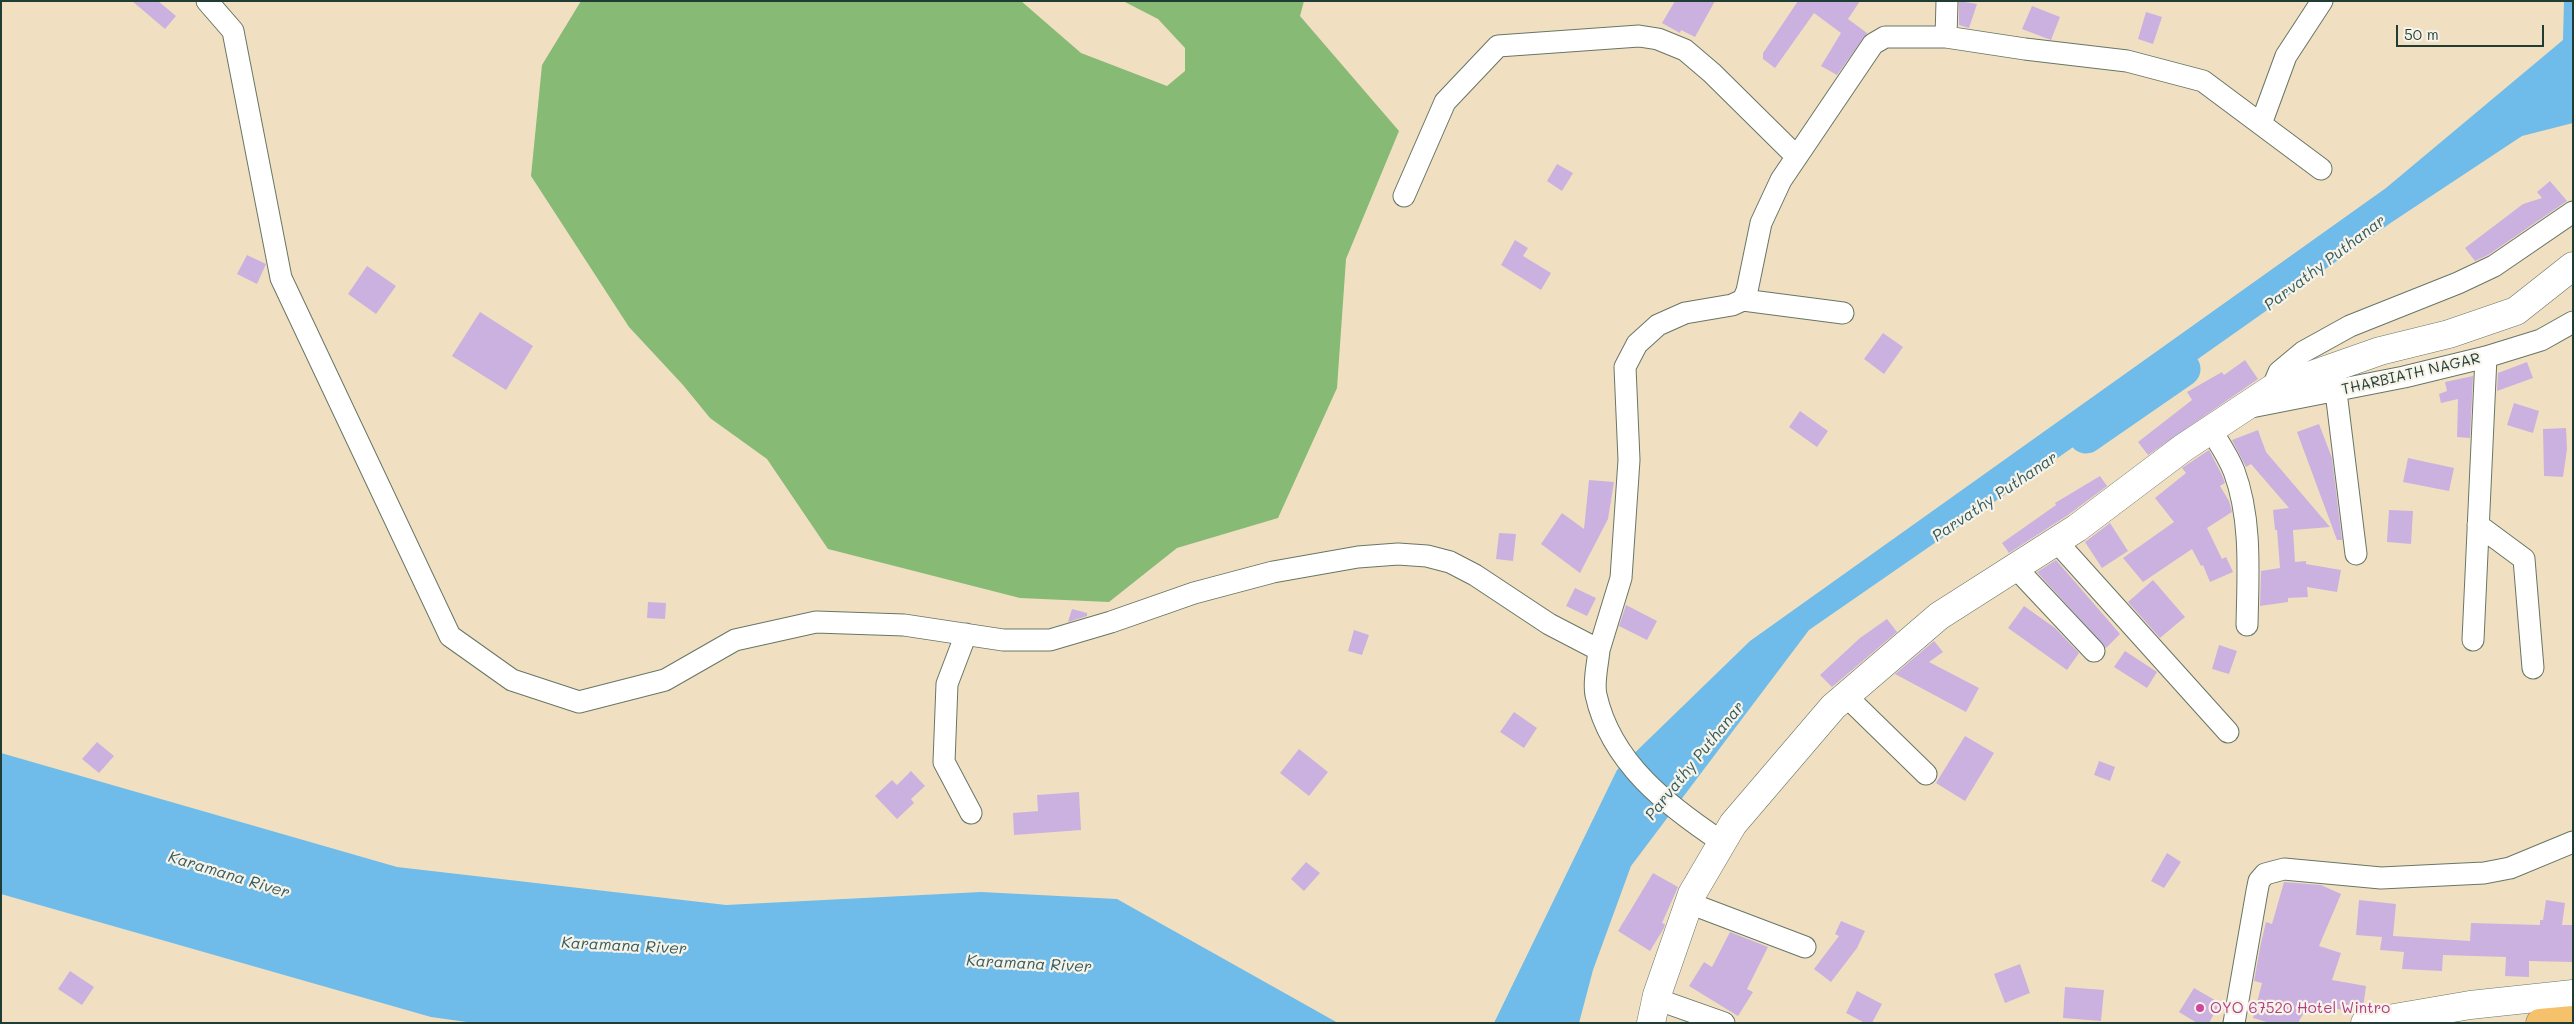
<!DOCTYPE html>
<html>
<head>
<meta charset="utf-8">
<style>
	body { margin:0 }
	#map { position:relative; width:2574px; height:1024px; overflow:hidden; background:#f0e0c1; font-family:Mali,sans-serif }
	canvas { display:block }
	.frame { position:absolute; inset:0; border:2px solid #1f3d34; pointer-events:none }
	.scale { position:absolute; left:2396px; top:25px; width:148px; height:22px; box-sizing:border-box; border:2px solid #1f3d34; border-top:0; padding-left:6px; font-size:15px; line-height:18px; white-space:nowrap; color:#1f3d34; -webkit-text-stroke:4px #f7f3e8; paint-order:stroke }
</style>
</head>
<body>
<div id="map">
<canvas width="2574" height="1024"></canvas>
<div class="frame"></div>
<div class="scale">50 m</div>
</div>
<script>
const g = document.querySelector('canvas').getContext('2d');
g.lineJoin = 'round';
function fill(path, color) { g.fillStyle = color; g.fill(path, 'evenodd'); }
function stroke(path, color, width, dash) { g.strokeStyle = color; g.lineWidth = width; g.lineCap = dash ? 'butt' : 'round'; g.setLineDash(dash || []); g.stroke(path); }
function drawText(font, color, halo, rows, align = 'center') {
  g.font = font + ' Mali,sans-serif'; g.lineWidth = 4.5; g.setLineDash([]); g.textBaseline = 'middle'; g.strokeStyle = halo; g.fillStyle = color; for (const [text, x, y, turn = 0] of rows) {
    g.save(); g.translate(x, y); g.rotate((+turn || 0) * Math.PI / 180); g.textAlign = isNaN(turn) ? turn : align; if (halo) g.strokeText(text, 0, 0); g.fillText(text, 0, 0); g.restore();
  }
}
const forest = new Path2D(`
	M581 1H1021L1081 53 1167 86 1185 71V48L1158 19 1123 1H1304L1300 16 1399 131 1346 259 1337 388 1278 518 1177 548 1109 602 1020 598 828 549 767 459 710 418 683 385 629 327 531 176 542 65Z`);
const water = new Path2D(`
	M2564 1H2573V123L2522 136 2392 222 2059 457 1809 630 1631 866 1593 970 1579 1023H1494L1617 770 1750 641 2386 188 2563 40Z
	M1 753 397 867 726 905 981 892 1117 899 1338 1023H474L431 1017 1 894Z`);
const river = new Path2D(`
	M2086 436 2183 369`);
const building = new Path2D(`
	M132 1H158L176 16 165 29Z
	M1675 1H1715L1695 37 1681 30 1680 33 1662 23Z
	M1798 1H1860L1848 19 1867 33 1837 75 1821 66 1841 33 1814 13 1775 68 1763 59V53Z
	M1959 1 1977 4 1969 28 1959 25Z
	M2032 6 2060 17 2051 40 2022 29Z
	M2146 12 2162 17 2153 44 2138 39Z
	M1557 164 1573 173 1562 191 1547 181Z
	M2550 181 2567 201 2488 255 2475 261 2465 248 2523 204 2542 198 2537 192Z
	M1515 240 1528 248 1523 256 1551 273 1541 290 1501 265Z
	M247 255 266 264 257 284 237 274Z
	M367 266 396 286 376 314 348 294Z
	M480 312 533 346 506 390 452 356Z
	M1883 333 1903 347 1884 374 1864 359Z
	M2245 360 2258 379 2148 455 2138 442 2192 400 2187 392 2222 372 2224 375Z
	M2527 362 2533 378 2497 391 2498 373Z
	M2473 376 2470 438 2457 437 2458 399 2441 403 2439 394 2447 391 2445 382Z
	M2514 403 2539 411 2533 433 2507 425Z
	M1800 411 1828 431 1817 447 1789 427Z
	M2319 424 2332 458 2342 540H2337L2297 432Z
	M2566 428 2567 449 2563 477 2544 476 2543 429Z
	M2258 430 2266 452 2330 527 2293 530 2295 562 2306 561V564L2341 570 2337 592 2307 587 2308 597 2288 598V602L2260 606 2261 571 2280 568 2277 530H2275L2273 510 2289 508 2251 464 2246 467 2232 440Z
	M2209 450 2222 475 2225 483 2220 486 2229 501 2232 512 2207 528 2222 559 2226 557 2233 572 2210 582 2203 565 2201 566 2192 549 2143 582 2123 558 2174 522 2155 498 2186 473 2182 468Z
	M2408 458 2454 468 2449 491 2403 482Z
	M2100 476 2107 486 2068 515 2009 553 2002 543 2056 505 2055 503Z
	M1589 480 1614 482 1608 519 1580 573 1541 544 1562 513 1584 529Z
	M2389 510 2413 511 2411 544 2387 542Z
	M2110 523 2128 551 2102 568 2085 542Z
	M1499 533 1516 534 1513 561 1496 559Z
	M2056 560 2120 634 2106 648 2037 572Z
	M2153 580 2185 617 2160 638 2128 602Z
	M1575 588 1596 598 1587 616 1566 606Z
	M648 602 666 603 665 619 647 618Z
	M1626 605 1657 621 1647 640 1619 626Z
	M2024 606 2055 628 2079 653 2067 670 2008 628Z
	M1072 609 1087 613V616L1068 622Z
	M1887 619 1897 632 1832 687 1820 675 1860 638Z
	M1354 630 1369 635 1362 655 1348 651Z
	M1934 641 1943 652 1929 662 1979 688 1966 712 1895 674Z
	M2219 645 2237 651 2229 674 2212 669Z
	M2125 651 2157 672 2147 688 2114 667Z
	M1514 712 1537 728 1524 748 1500 732Z
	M1965 736 1994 753 1965 801 1936 783Z
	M97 742 114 756 99 773 82 759Z
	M1299 749 1328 772 1309 796 1280 773Z
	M2099 761 2115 767 2110 781 2094 775Z
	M911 771 925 786 911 799 914 803 897 819 875 796 892 780 897 785Z
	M1079 792 1081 830 1014 835 1013 813 1038 811 1037 795Z
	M2167 853 2181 862 2164 888 2151 881Z
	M1306 862 1320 873 1304 891 1291 879Z
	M1653 873 1678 887 1662 923 1665 924 1664 928 1650 951 1618 931Z
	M2284 882 2321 885 2341 894 2319 946 2341 953 2332 980 2366 986 2363 1008 2355 1012 2326 1007 2324 1014 2306 1009 2298 1023H2270L2253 1018 2262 983 2254 981 2261 943 2266 922 2272 924Z
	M2359 900 2396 904 2393 936 2470 941 2471 923 2540 925V920H2543L2546 900 2565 903 2562 925H2573V962L2529 961V977L2505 976 2506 957 2443 955 2442 971 2402 969 2404 952 2380 950 2382 937 2356 935Z
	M1841 921 1865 931 1857 948 1831 982 1814 969 1839 936 1835 934Z
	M1730 932 1768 947 1747 989 1753 992 1738 1016 1689 986 1704 962 1712 967Z
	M2020 964 2030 993 2005 1003 1994 974Z
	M70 971 94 987 82 1005 58 989Z
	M2065 987 2104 990 2101 1021 2063 1018Z
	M2194 988 2220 1003 2209 1023H2197L2179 1012Z
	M1857 991 1882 1004 1872 1023H1865L1846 1013Z`);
const minor = new Path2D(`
	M207 1 233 31 281 278 450 636 512 680 579 702 665 680 735 640 816 622 904 625 1003 640H1050L1111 622 1194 593 1273 572 1358 557 1398 554 1427 556 1450 562 1475 575 1549 624 1599 650C1598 663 1593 682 1596 695 1611 763 1668 806 1722 842
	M1946 37 1947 1
	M2261 124 2286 56 2322 1
	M1404 196 1445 102 1498 46 1639 36 1658 39 1685 50 1712 73 1796 156
	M1743 300 1843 313
	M2272 389 2279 372 2303 352 2350 326 2458 283 2494 266 2573 212
	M2336 392 2356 554
	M2246 408 2404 377 2486 357 2541 340 2573 322
	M2211 430C2219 443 2228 456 2234 471 2252 519 2248 574 2247 625
	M2478 525 2524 559 2533 668
	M2057 542 2228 732
	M2016 568 2094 651
	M966 634 947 684 944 762 971 813
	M2473 640 2486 357
	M1599 650 1621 578 1629 460 1625 367 1637 344 1658 325 1685 313 1732 305 1743 300 1747 291 1761 223 1781 180 1873 44 1885 37H1946L2025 49 2127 61 2203 81 2321 169
	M1846 696 1926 774
	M1689 903 1805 947
	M1656 999 1724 1023
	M2234 1023 2257 891 2259 881 2265 874 2284 869 2381 878 2484 873 2510 868 2573 842`);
const tertiary = new Path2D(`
	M1651 1023 1657 995 1692 894 1733 824 1833 707 1939 616 2077 528 2183 448 2272 389 2380 351 2449 334 2516 311 2573 266
	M2365 1023 2470 1005 2573 994`);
const trunk = new Path2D(`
	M2540 1023 2573 1020`);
const markers = [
	[2200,1008,5,"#d1479c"]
];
const streetNames = [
	["THARBIATH NAGAR",2411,374,-13]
];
const hotelNames = [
	["OYO 67520 Hotel Wintro",2210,1008]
];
const waterNames = [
	["Parvathy Puthanar",2325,263,-37],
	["Parvathy Puthanar",1995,497,-34],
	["Parvathy Puthanar",1695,761,-51],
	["Karamana River",229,875,17],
	["Karamana River",624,946,3],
	["Karamana River",1029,964,3]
];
fill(forest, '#86ba75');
fill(water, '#6fbbe9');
stroke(river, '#6fbbe9', 35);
fill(building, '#cbb1df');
stroke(minor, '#687665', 23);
stroke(tertiary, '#687665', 29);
stroke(trunk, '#687665', 29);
stroke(minor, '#fff', 21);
stroke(tertiary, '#fff', 28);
stroke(trunk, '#f5c16b', 28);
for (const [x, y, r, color] of markers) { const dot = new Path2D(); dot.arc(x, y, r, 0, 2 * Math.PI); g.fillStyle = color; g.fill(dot); stroke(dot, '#f7f3e8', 2); }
drawText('15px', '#1f3d34', '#f7f3e8', streetNames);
drawText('15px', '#b23c85', '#f7f3e8', hotelNames, 'left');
drawText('italic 16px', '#335c61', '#f7f3e8', waterNames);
</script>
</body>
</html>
